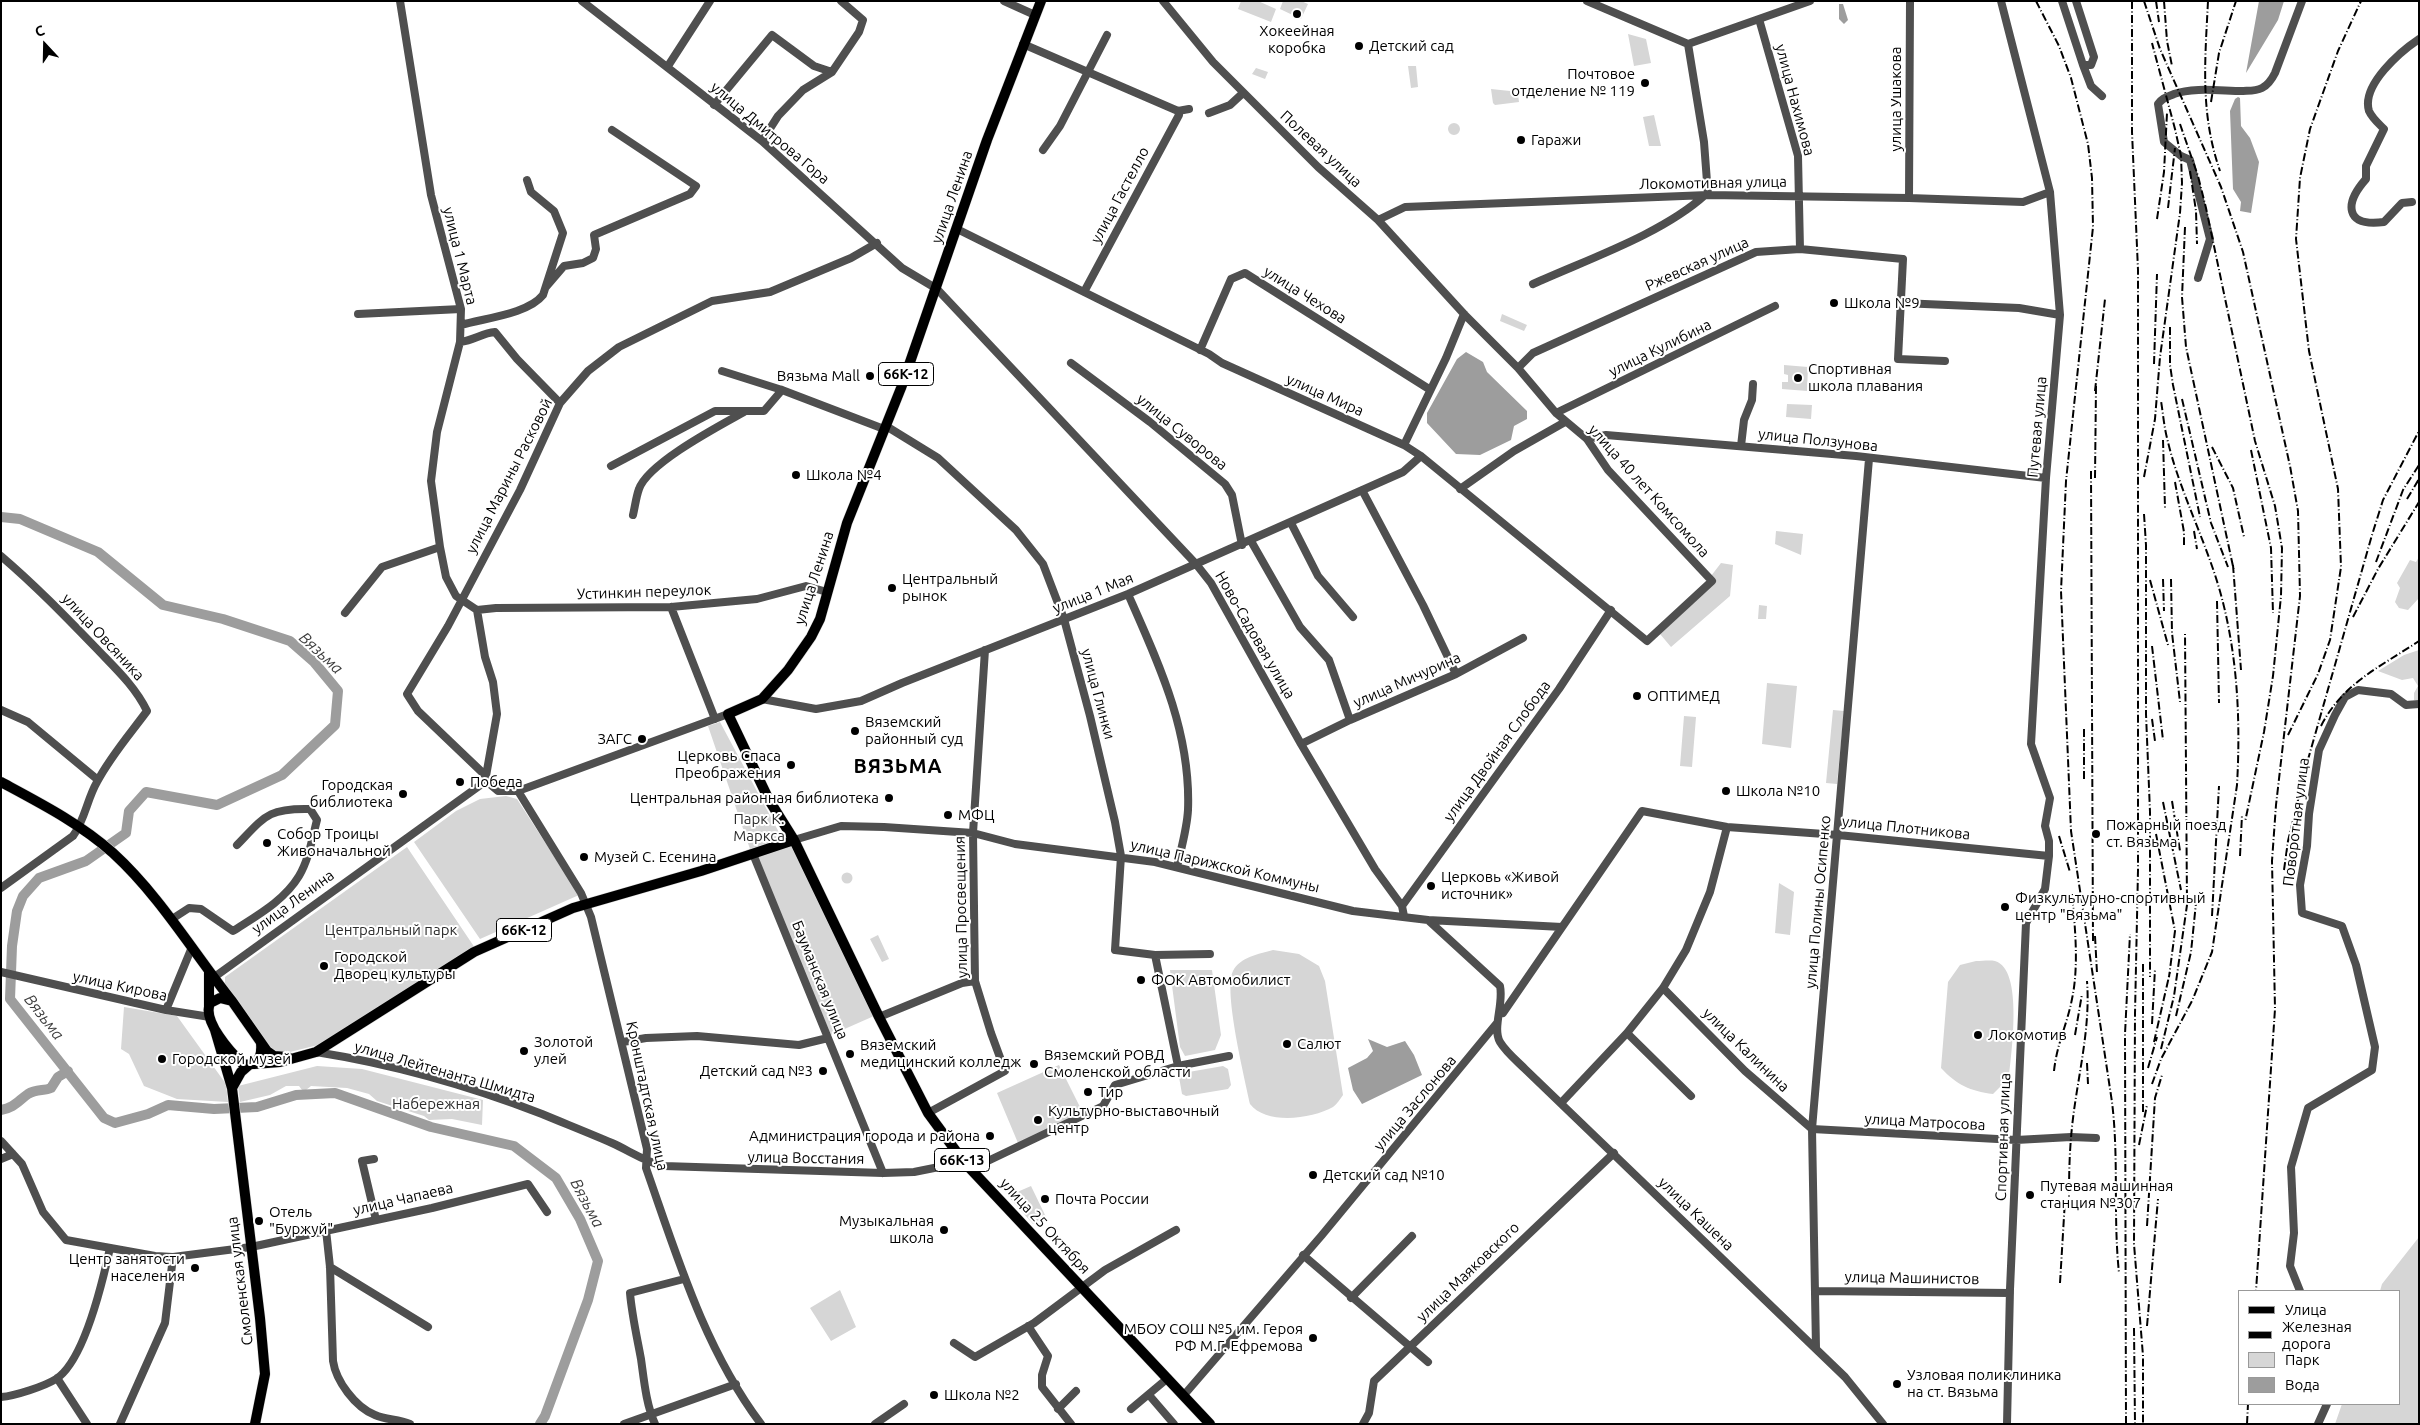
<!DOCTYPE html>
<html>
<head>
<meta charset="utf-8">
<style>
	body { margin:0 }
	#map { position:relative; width:2420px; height:1425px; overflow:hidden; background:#fff; font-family:Ubuntu,sans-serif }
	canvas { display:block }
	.frame { position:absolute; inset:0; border:2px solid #000; pointer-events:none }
	.legend { position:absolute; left:2238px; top:1290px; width:162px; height:115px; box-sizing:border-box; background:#fff; border:1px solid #999; margin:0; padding:6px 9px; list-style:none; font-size:15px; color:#000 }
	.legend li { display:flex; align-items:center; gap:10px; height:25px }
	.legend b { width:25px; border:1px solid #999 }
	.north { position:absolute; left:20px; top:20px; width:50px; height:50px; -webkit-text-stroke:4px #fff; paint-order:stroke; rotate:339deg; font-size:14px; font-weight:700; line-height:20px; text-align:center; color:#000 }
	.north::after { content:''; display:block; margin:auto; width:18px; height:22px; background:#000; clip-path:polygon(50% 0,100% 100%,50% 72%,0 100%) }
</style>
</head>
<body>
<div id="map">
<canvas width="2420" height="1425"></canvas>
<div class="frame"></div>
<ul class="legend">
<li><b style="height:6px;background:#000"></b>Улица</li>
<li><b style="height:6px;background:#000"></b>Железная дорога</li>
<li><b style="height:14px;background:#d6d6d6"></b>Парк</li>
<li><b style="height:14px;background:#9d9d9d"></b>Вода</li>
</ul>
<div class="north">С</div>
</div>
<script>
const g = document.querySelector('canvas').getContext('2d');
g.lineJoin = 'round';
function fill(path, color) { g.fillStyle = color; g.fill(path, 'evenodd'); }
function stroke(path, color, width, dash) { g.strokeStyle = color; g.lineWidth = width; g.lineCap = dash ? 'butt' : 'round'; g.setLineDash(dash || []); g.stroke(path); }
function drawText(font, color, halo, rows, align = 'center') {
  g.font = font + ' Ubuntu,sans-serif'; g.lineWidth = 4; g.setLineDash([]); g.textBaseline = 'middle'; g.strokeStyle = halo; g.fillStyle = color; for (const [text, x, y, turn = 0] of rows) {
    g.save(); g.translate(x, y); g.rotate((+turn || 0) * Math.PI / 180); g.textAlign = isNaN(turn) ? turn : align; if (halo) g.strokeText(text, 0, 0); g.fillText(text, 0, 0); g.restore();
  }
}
const green = new Path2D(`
	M1241 1H1258L1276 9 1271 22 1238 9Z
	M1283 1H1301L1308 4 1301 19 1280 9Z
	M1628 34 1646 39 1651 63 1634 66Z
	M1408 66H1416L1418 87 1411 88Z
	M1256 68 1268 72 1265 79 1252 74Z
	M1491 89 1510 91 1512 95H1518L1519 102 1495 105 1493 103Z
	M1654 115 1661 146H1649L1643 117Z
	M1448 129a6 6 0 1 1 12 0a6 6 0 1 1-12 0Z
	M1502 314 1527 325 1524 331 1500 321Z
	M1784 365 1808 367 1807 391 1782 389V382H1788V375L1784 374Z
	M1787 404 1812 405 1811 419 1786 417Z
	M1776 531 1803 534 1801 555 1775 544Z
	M2419 557V598L2408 610 2399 608 2395 602 2400 588 2397 583 2410 560 2416 562Z
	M1721 563 1733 565 1730 596 1671 647 1660 634 1716 582 1711 576Z
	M1759 605 1767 606 1766 619H1758Z
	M2419 650V700H2414V693L2418 686 2413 678 2402 680 2378 671 2404 655Z
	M1767 683 1797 686 1791 748 1762 744Z
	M1833 710 1844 711 1837 784 1826 783Z
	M1684 716 1696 717 1692 767 1680 766Z
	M720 722 782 838 750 849 708 726Z
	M506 796 517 799 579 895 480 939 414 842 456 811 480 799Z
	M791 844 874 1016 831 1035 756 856Z
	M407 847 475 948 318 1045 286 1053 272 1050 225 984V977Z
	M841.5 878a5.5 5.5 0 1 1 11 0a5.5 5.5 0 1 1-11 0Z
	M1779 883 1794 892 1790 935 1775 933Z
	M878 935 889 959 882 962 870 939Z
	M1273 950 1299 954 1319 966 1325 981 1343 1095C1340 1099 1337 1104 1333 1107 1312 1119 1266 1125 1250 1104 1245 1079 1223 991 1233 971 1240 957 1259 954 1273 950Z
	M1976 961C1982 961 1990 960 1995 961 2024 969 2011 1055 2009 1078L1993 1094C1970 1091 1957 1085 1941 1068L1948 982 1960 965Z
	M1170 970H1212L1221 1035 1215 1050 1185 1056 1180 1047Z
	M124 1007 177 1016 226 1084 228 1102 177 1099 144 1086 129 1054 121 1049Z
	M1059 1065 1083 1113 1018 1143 997 1093Z
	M317 1066 362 1069 483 1100 482 1125 452 1119 429 1120 424 1116 377 1101 369 1094 347 1088 311 1086 306 1090H302L299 1086H286L270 1095 240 1102 238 1086Z
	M1223 1066 1228 1069 1231 1085 1228 1089 1186 1096 1182 1094 1179 1077 1183 1073Z
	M1031 1186 1046 1217 1033 1224 1008 1196Z
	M2419 1237V1424H2335L2342 1404H2399V1291H2380L2382 1284Z
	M840 1290 856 1327 831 1341 810 1308Z`);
const water = new Path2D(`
	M2259 1H2284L2278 20 2246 73Z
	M1839 4H1843L1848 20 1844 24 1839 19Z
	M2238 97 2240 98 2241 126 2250 138 2259 162 2251 213 2240 211 2241 202 2233 189 2230 111 2235 99Z
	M1466 352 1483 362 1487 372 1527 411V419L1514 426 1511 440 1480 455 1456 454 1427 423V413L1457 359Z
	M1368 1039 1387 1047 1405 1041 1414 1055 1422 1075 1362 1104 1353 1090 1348 1068 1367 1058 1373 1051Z`);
const river = new Path2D(`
	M1 517 20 519 98 552 163 605 223 619 290 641 314 662 338 691 335 725 282 775 217 805 146 792 129 811 126 833 86 861 39 878 23 896 17 911 12 946 10 999 104 1118 115 1123 148 1114 168 1105 214 1109 257 1107 296 1095 335 1093 431 1127 514 1146 556 1178 580 1219 598 1261 588 1300 545 1416 540 1424
	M1 1110C14 1108 18 1101 28 1094 36 1089 44 1091 51 1088L58 1077 68 1071`);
const minor = new Path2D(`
	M400 1 431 195 461 309 460 342 437 432 431 481 440 547 446 577 456 596 477 610 496 608 671 607 757 599 806 586 827 592
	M582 1 762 141 902 268 937 289 1196 564 1211 583 1301 744 1375 869 1402 906 1404 916
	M1004 1 1035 15
	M1587 1 1688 44
	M2001 1 2050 192 2060 315 2046 478 2031 744 2050 798 2045 826 2049 841V856L2045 889 2026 923 2010 1289 2007 1424
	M2062 1 2083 65H2091L2094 57 2076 1
	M1759 19 1798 156 1800 249
	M1023 44 1178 111 1189 109
	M1688 44 1704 142 1708 195
	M1688 44 1810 1
	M2083 65 2091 86 2102 96
	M668 66 710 1
	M714 105 772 35 814 66 832 72
	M1209 113 1230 105 1243 93
	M762 141 778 116 803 90 832 72 859 32 863 20 841 1
	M1043 150 1060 126 1107 35
	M1909 198 1910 1
	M2412 202 2402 203 2384 222C2345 227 2344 204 2366 179V166L2384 129C2379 124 2372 118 2369 111 2361 85 2401 51 2419 39
	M1378 220 1405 207 1708 195 1909 198 2023 202 2050 192
	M957 229 1209 354 1222 363 1404 445 1421 456 1647 641 1712 581 1608 470 1587 439 1556 413 1518 368 1464 314 1378 220 1318 167 1213 62 1163 1
	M2198 278 2210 239 2190 160 2181 156 2164 142 2158 104C2162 98 2167 97 2174 94 2201 84 2246 96 2262 88 2268 85 2272 79 2275 73L2302 1
	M1533 284C1588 259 1662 234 1705 195
	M546 287 564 266 583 263 593 258 596 249 594 235 690 194 696 186 612 130
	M1084 292 1179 115 1178 111
	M1901 303 2019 308 2060 315
	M358 314 461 309
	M461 325C485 318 528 314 543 295L563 233 554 211 531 192 527 180
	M460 342C475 340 482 333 495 332L517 359 560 403
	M1200 350 1231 279 1245 273 1429 389
	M1071 363 1150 422 1225 484 1232 495 1242 545
	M1518 368 1533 353 1756 252 1800 249 1903 259 1898 359 1945 361
	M722 371 782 390 884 429
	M1556 413 1775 306
	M886 426 938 458 1016 530 1043 564 1064 619 1090 716 1115 822 1121 856 1115 950 1155 955 1210 954
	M1587 439 1606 435 1856 456 2046 478
	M1404 445 1446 358 1464 314
	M1741 446 1744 420 1752 400 1753 384
	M611 466 715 411H764L782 390
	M1460 489 1514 451 1565 422
	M1362 490 1423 605 1456 674
	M633 515C635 507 636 497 639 489 648 463 719 426 744 412
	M1291 523 1318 576 1353 617
	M1251 541 1300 627 1329 660 1350 720
	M1 556C35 585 65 616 96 648 114 667 135 686 147 711 130 734 110 757 97 782 87 799 85 820 73 836L1 888
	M1128 594C1159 664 1191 732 1188 810 1187 829 1181 849 1177 867
	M671 607 715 719
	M477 610 485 657 493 682 497 714 486 776
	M345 613 382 567 440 547
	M762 699 816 709 861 701 902 683 1128 594 1403 472 1421 456
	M1 710 28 722 98 780
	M1301 744 1350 720 1456 674 1523 638
	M486 781V776L418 711 407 694 448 626 520 490 560 403 588 371 619 347 712 301 770 292 851 258 877 243
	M486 781 498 791H518L728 714
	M518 791 581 893 591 917 647 1149 646 1168C677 1256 704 1348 761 1424
	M794 840 841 826 884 827 973 833 1015 844 1155 862 1353 911 1428 920 1500 986C1504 1004 1492 1028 1500 1042 1506 1052 1517 1061 1525 1069L1845 1377 1883 1424
	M753 854 883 1173
	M1402 906 1559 689 1611 610
	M172 919 189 908 201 909 233 931C256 916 284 901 299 876 309 859 312 839 317 820L310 809C268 808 265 816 237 845
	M1428 920 1562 927
	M1 972 166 1010 210 1017
	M213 978 486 781
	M1663 988 1745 1071 1812 1129 2016 1140 2071 1137 2096 1138
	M166 1010 192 947
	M1503 1013 1642 811 1727 827 1838 835 2049 856
	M879 1017 962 983 975 981
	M1627 1033 1691 1096
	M623 1042 646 1038 697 1036 799 1045 828 1038
	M316 1052C392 1064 470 1086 542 1114 566 1124 589 1133 612 1143 630 1151 645 1162 664 1166L883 1173 914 1172 964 1162
	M1178 1066 1229 1056
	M1561 1103 1627 1033 1663 988 1686 950 1710 892 1727 827
	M928 1113 1005 1071 991 1033 975 981 973 833 985 650
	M1 1141 22 1164 43 1212 66 1240 155 1256 173 1257 251 1247 432 1208 528 1184 547 1212
	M1 1159 13 1154
	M374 1159 362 1161 376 1220
	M971 1169 1103 1106 1115 1085 1178 1066 1155 955
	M326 1230 330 1267 333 1361C336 1381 355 1407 375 1415 386 1420 398 1419 410 1424
	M1303 1255 1428 1362
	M330 1267 428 1327
	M1815 1291 2010 1293
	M2300 1291 2290 1266 2294 1233 2291 1167 2308 1108 2372 1070 2375 1047 2356 965 2342 926 2302 913 2300 885 2307 846 2309 814 2319 750 2335 715 2345 697 2358 690 2391 694 2406 705 2419 704
	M1351 1298 1412 1236
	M1028 1326 1048 1356 1042 1375V1387L1071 1424
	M954 1343 975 1357 1034 1323 1105 1270 1176 1230
	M1816 1348 1812 1129 1869 459
	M57 1378 87 1424
	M1149 1395 1174 1424
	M1184 1395 1322 1235 1497 1023
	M1 1397C15 1396 45 1386 56 1379 84 1361 103 1280 110 1248
	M1058 1409 1076 1391
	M1131 1409 1168 1378
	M120 1424 165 1323 173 1257
	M624 1424 736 1384
	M655 1424C646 1404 644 1380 641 1359 637 1337 632 1316 630 1293L684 1279
	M875 1424 904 1404
	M1363 1424 1369 1413 1374 1381 1614 1153
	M2318 1424 2327 1404`);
const major = new Path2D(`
	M1041 1 987 140 901 388 847 523 820 619 811 637 788 670 762 699 728 714 769 800 794 840 879 1017 928 1113 964 1162 1210 1424
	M1 782C40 803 81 824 113 853 160 896 193 952 232 1001
	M209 1007V972
	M215 1030 232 1088 260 1318 265 1374 255 1424
	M261 1043C262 1054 260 1062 249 1065L243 1064C231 1053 202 1021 210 1003L220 998 232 1001 267 1051 274 1056 288 1057
	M254 1064 280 1062 316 1052 474 952 573 908 701 871 794 840
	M232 1088 241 1072 249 1065`);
const rail = new Path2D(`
	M2036 1 2059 46 2071 78 2088 144 2092 178 2093 227 2066 481 2061 591 2071 831 2112 1102C2119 1159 2113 1216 2119 1273
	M2132 1V132L2138 270V870L2135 1014 2134 1244 2143 1356V1424
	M2144 1 2160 49 2221 187 2243 252 2290 466 2298 511 2300 596 2276 805 2272 861 2275 1009 2256 1291
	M2156 1 2159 22
	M2164 1 2167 41 2172 66
	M2208 1C2205 62 2200 113 2220 171
	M2211 102 2219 53 2236 1
	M2180 124 2198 176 2206 208 2255 441 2275 506 2282 548 2281 596 2273 676 2264 732 2245 822
	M2190 171 2196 211 2197 244
	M2168 208 2175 148
	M2157 219 2164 172 2167 113
	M2185 227 2182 297 2186 347 2234 571
	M2170 327V365L2173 385 2200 517
	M2154 364 2157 274
	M2095 391 2105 299
	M2182 399 2211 523 2228 567
	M2163 440 2165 508
	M2212 447 2233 488 2244 537
	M2251 450 2271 548 2273 613
	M2091 471 2093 943
	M2144 477 2155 419 2160 357 2180 213 2182 183 2181 156 2175 129 2152 43
	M2095 478 2096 386
	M2175 482 2184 532V545
	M2407 499 2419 479
	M2144 514 2146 545V714L2150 812V977
	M2194 531 2197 549
	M2376 562 2403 490 2419 465
	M2233 565 2241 670
	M2163 579 2164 611
	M2171 579 2172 633 2180 702
	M2150 580 2168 645
	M2217 601 2219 703
	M2353 617 2378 569 2419 502
	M2152 646 2163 740
	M2152 719 2155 741
	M2321 726C2343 683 2380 667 2419 641
	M2084 729V779
	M2288 735 2318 674 2330 640 2341 567 2338 489 2309 351 2296 239 2300 178 2310 129 2338 51 2361 1
	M2172 801 2180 851
	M2163 802 2181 890
	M2156 834 2175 931 2169 977
	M2059 836 2070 872
	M2240 856 2242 815
	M2284 870 2288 841 2307 763 2372 535 2383 500 2419 431
	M2212 916 2219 786
	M2095 936 2097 973
	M2176 1016 2191 952 2197 893
	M2152 1024 2155 969
	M2075 1035 2082 994
	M2154 1042 2170 972
	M2161 1049 2174 996 2187 905 2185 632
	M2087 1063 2088 1084
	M2148 1068 2157 1037
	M2054 1071C2057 1043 2067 1025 2072 999 2079 966 2075 927 2072 894
	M2152 1084 2161 1059 2192 1001 2212 952 2237 785C2241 715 2237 644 2216 578 2201 531 2178 486 2167 438 2164 426 2163 413 2161 401
	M2143 1112V964
	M2139 1145 2147 1105
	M2069 1207C2069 1184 2069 1161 2071 1138 2075 1085 2091 1034 2087 981
	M2147 1226 2155 1098 2162 1075
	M2060 1283 2065 1200
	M2147 1326 2158 1199
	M2134 1328 2135 1424
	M2126 1424 2125 1034 2130 934
	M2247 1424 2248 1404`);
const markers = [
	[1297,14,5,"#000"],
	[1359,46,5,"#000"],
	[1645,83,5,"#000"],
	[1521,140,5,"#000"],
	[1834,303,5,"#000"],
	[870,376,5,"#000"],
	[1798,378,5,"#000"],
	[796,475,5,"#000"],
	[892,588,5,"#000"],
	[1637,696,5,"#000"],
	[855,731,5,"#000"],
	[642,739,5,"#000"],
	[791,765,5,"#000"],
	[460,782,5,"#000"],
	[1726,791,5,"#000"],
	[403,794,5,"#000"],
	[889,798,5,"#000"],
	[948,815,5,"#000"],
	[2096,834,5,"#000"],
	[267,843,5,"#000"],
	[584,857,5,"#000"],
	[1431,886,5,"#000"],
	[2005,907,5,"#000"],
	[324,966,5,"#000"],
	[1141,980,5,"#000"],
	[1978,1035,5,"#000"],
	[1287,1044,5,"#000"],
	[524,1051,5,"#000"],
	[850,1054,5,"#000"],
	[162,1059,5,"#000"],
	[1034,1064,5,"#000"],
	[823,1071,5,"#000"],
	[1088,1092,5,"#000"],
	[1038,1120,5,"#000"],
	[990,1136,5,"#000"],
	[1313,1175,5,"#000"],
	[2030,1195,5,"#000"],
	[1045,1199,5,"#000"],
	[259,1221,5,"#000"],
	[944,1230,5,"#000"],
	[195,1268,5,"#000"],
	[1313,1338,5,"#000"],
	[1897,1384,5,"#000"],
	[934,1395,5,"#000"]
];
const shields = [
	[906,374,55],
	[524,930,55],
	[962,1160,55]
];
const shieldNames = [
	["66К-12",906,374],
	["66К-12",524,930],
	["66К-13",962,1160]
];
const poiNames = [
	["Хокеейная",1297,31,"center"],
	["коробка",1297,48,"center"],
	["Детский сад",1369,46],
	["Почтовое",1635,74,"right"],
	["отделение № 119",1635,91,"right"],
	["Гаражи",1531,140],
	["Школа №9",1844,303],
	["Спортивная",1808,369],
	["школа плавания",1808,386],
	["Вязьма Mall",860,376,"right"],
	["Школа №4",806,475],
	["Центральный",902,579],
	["рынок",902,596],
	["ОПТИМЕД",1647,696],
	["Вяземский",865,722],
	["районный суд",865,739],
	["ЗАГС",632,739,"right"],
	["Церковь Спаса",781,756,"right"],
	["Преображения",781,773,"right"],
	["Победа",470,782],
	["Городская",393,785,"right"],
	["библиотека",393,802,"right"],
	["Школа №10",1736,791],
	["Центральная районная библиотека",879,798,"right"],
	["МФЦ",958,815],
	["Пожарный поезд",2106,825],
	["ст. Вязьма",2106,842],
	["Собор Троицы",277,834],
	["Живоначальной",277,851],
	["Музей С. Есенина",594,857],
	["Церковь «Живой",1441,877],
	["источник»",1441,894],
	["Физкультурно-спортивный",2015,898],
	["центр \"Вязьма\"",2015,915],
	["Городской",334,957],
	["Дворец культуры",334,974],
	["ФОК Автомобилист",1151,980],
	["Локомотив",1988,1035],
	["Золотой",534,1042],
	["улей",534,1059],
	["Салют",1297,1044],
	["Вяземский",860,1045],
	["медицинский колледж",860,1062],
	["Вяземский РОВД",1044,1055],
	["Смоленской области",1044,1072],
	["Городской музей",172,1059],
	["Детский сад №3",813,1071,"right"],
	["Тир",1098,1092],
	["Культурно-выставочный",1048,1111],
	["центр",1048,1128],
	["Администрация города и района",980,1136,"right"],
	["Детский сад №10",1323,1175],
	["Путевая машинная",2040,1186],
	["станция №307",2040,1203],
	["Почта России",1055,1199],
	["Отель",269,1212],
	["\"Буржуй\"",269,1229],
	["Музыкальная",934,1221,"right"],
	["школа",934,1238,"right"],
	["Центр занятости",185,1259,"right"],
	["населения",185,1276,"right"],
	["МБОУ СОШ №5 им. Героя",1303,1329,"right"],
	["РФ М.Г. Ефремова",1303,1346,"right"],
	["Узловая поликлиника",1907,1375],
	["на ст. Вязьма",1907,1392],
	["Школа №2",944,1395]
];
const streetNames = [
	["улица Ушакова",1896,99,-90],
	["улица Нахимова",1795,100,75],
	["улица Дмитрова Гора",770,133,40],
	["Полевая улица",1321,149,43],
	["Локомотивная улица",1713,183,-1],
	["улица Гастелло",1120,195,-62],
	["улица Ленина",952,197,-71],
	["улица 1 Марта",460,256,76],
	["Ржевская улица",1697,264,-24],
	["улица Чехова",1305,295,32],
	["улица Кулибина",1660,348,-26],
	["улица Мира",1325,395,24],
	["Путевая улица",2037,427,-85],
	["улица Суворова",1182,432,39],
	["улица Ползунова",1818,440,6],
	["улица Марины Расковой",509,476,-63],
	["улица 40 лет Комсомола",1649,491,48],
	["улица Ленина",814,578,-72],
	["Устинкин переулок",644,592,-2],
	["улица 1 Мая",1093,593,-22],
	["Ново-Садовая улица",1255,635,60],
	["улица Овсяника",103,637,47],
	["улица Мичурина",1407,680,-24],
	["улица Глинки",1098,694,75],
	["улица Двойная Слобода",1497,751,-54],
	["Поворотная улица",2296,822,-83],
	["улица Плотникова",1906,828,6],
	["улица Парижской Коммуны",1225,866,13],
	["улица Ленина",293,902,-36],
	["улица Полины Осипенко",1818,902,-85],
	["улица Просвещения",961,907,-91],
	["Бауманская улица",820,980,68],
	["улица Кирова",120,986,12],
	["улица Калинина",1746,1050,44],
	["улица Лейтенанта Шмидта",445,1072,16],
	["Кронштадтская улица",647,1096,78],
	["улица Заслонова",1415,1103,-50],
	["улица Матросова",1925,1122,3],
	["Спортивная улица",2003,1137,-88],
	["улица Восстания",806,1158,1],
	["улица Чапаева",403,1199,-13],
	["улица Кашена",1696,1214,44],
	["улица 25 Октября",1045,1226,47],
	["улица Маяковского",1468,1272,-44],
	["улица Машинистов",1912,1278,1],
	["Смоленская улица",240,1281,-97]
];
const parkNames = [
	["Парк К.",759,819],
	["Маркса",759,836],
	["Центральный парк",391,930],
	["Набережная",436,1104]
];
const waterNames = [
	["Вязьма",321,653,43],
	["Вязьма",44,1017,52],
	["Вязьма",587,1203,62]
];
const districtNames = [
	["ВЯЗЬМА",898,766]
];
fill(green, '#d6d6d6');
fill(water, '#9d9d9d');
stroke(river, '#9d9d9d', 10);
stroke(major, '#dbdbdb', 11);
stroke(minor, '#4f4f4f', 8);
stroke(major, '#000', 10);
stroke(rail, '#000', 2, [8, 2.5, 1, 2.5]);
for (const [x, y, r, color] of markers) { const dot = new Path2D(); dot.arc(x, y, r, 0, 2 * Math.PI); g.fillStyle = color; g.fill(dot); stroke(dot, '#fff', 2); }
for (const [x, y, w] of shields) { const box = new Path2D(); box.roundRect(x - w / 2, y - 11.5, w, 23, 4); g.fillStyle = '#fff'; g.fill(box); stroke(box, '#000', 1); }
drawText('bold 14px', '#000', null, shieldNames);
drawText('15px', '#000', '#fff', poiNames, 'left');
drawText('15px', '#000', '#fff', streetNames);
drawText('15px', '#2d2d2d', '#fff', parkNames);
drawText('italic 16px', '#3e3e3e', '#fff', waterNames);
g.letterSpacing = '1px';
drawText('bold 20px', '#000', '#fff', districtNames);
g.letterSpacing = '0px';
</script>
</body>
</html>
